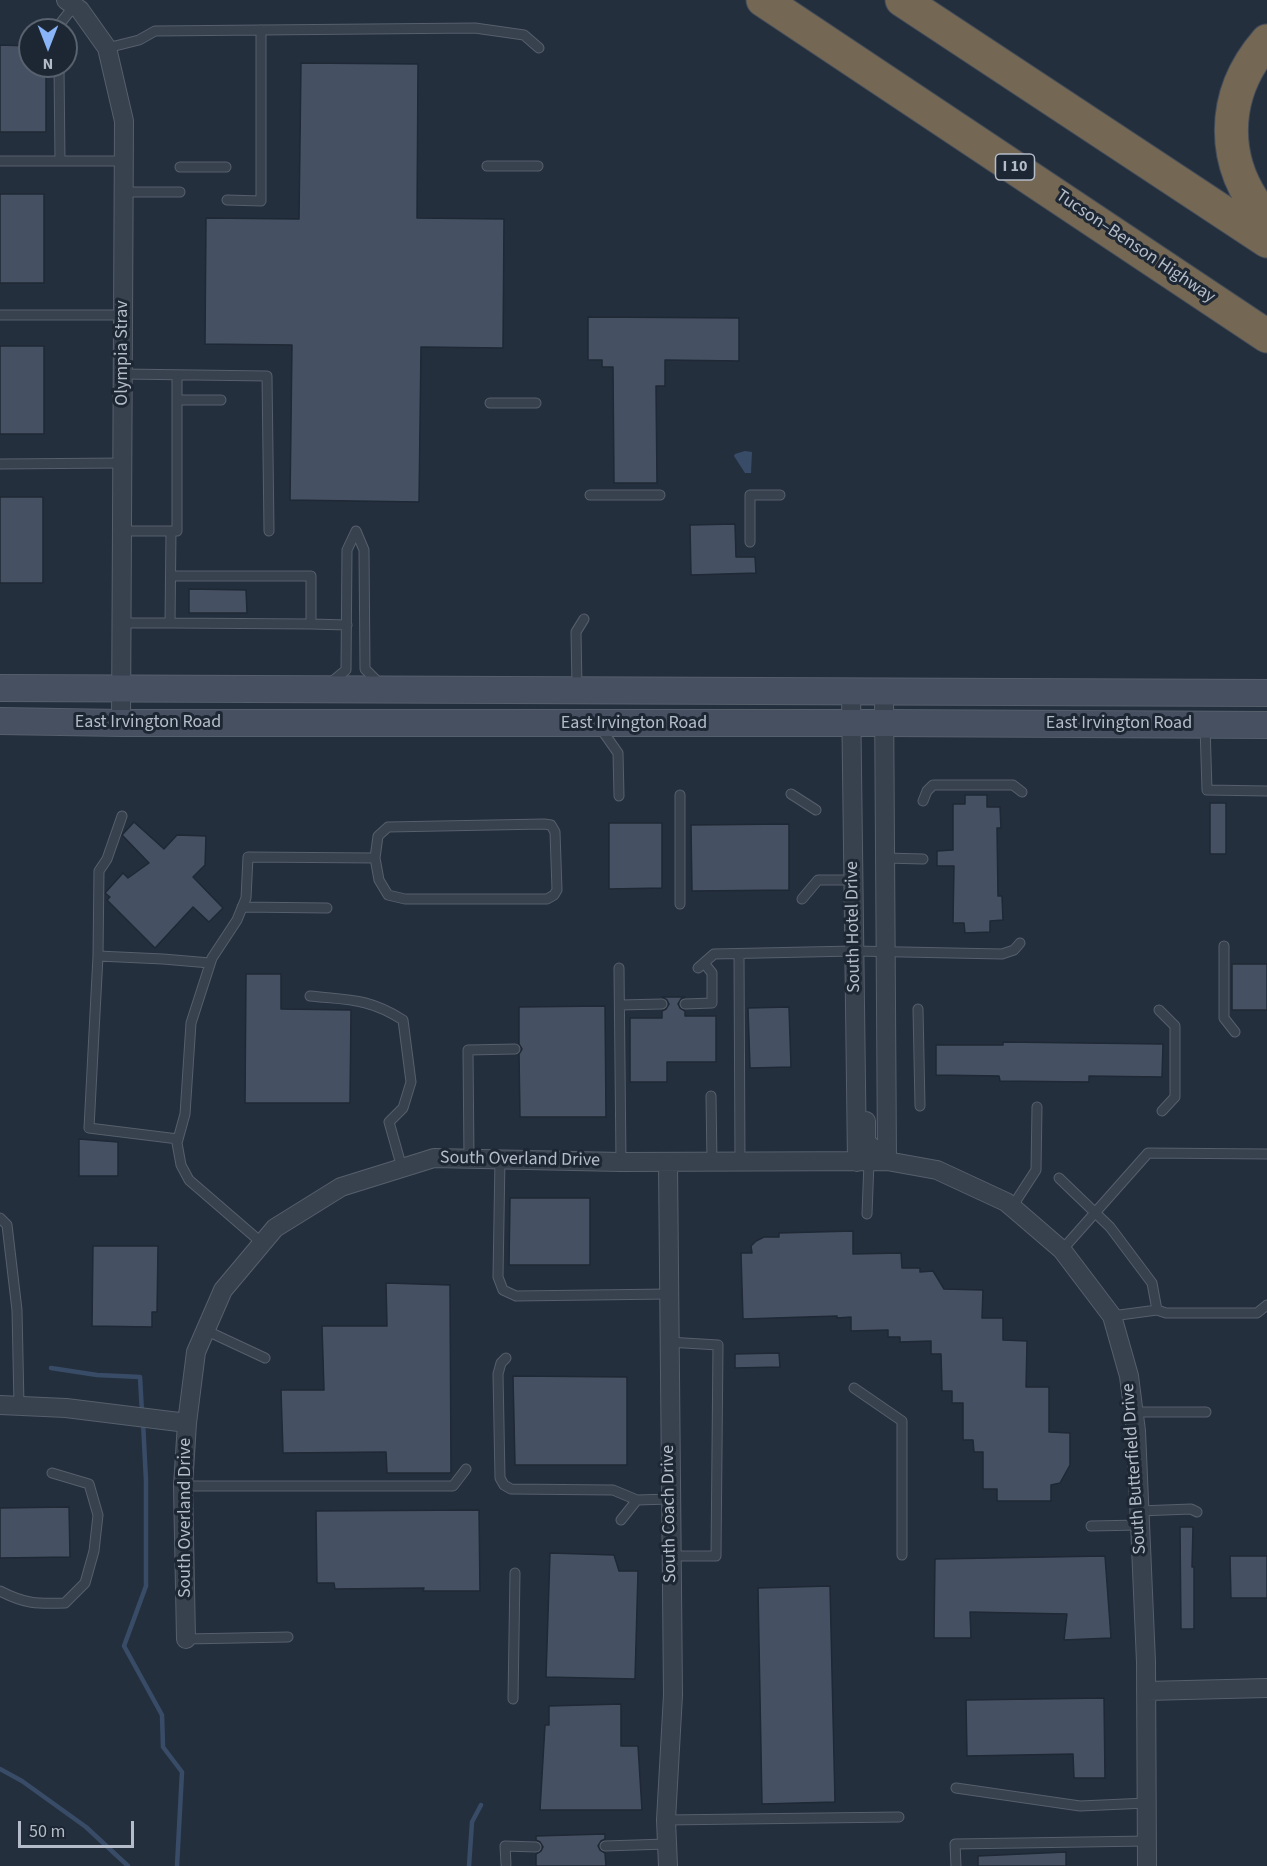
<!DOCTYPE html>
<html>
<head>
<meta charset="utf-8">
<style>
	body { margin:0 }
	#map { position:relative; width:1267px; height:1866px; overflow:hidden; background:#242f3e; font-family:"Source Sans 3",sans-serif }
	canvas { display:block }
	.north { position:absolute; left:18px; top:18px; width:60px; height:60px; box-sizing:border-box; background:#1d2633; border:2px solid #59626f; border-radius:50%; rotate:180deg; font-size:16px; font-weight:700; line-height:24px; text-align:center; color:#b4bcc9 }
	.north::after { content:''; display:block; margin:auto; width:21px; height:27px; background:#8ab4f8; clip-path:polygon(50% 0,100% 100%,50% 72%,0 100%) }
	.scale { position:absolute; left:18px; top:1821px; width:116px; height:27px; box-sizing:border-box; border:3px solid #b4bcc9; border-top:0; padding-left:8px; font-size:18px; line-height:21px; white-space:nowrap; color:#b4bcc9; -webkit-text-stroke:4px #1d2633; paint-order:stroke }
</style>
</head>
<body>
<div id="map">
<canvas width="1267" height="1866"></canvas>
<div class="north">N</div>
<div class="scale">50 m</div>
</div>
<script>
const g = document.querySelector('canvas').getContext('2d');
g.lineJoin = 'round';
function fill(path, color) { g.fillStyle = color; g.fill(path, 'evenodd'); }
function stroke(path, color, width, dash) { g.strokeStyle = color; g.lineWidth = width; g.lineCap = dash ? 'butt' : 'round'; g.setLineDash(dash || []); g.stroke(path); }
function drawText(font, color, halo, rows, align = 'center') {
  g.font = font + ' "Source Sans 3",sans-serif'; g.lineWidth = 6; g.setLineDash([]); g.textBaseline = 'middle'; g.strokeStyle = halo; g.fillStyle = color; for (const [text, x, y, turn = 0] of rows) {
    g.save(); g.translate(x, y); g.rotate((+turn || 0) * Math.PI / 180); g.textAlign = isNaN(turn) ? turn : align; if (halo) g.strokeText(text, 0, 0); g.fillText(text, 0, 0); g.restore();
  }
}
const water = new Path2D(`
	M745 451 752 452 751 473H745L734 456 735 454Z`);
const stream = new Path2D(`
	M51 1368 97 1375 140 1377 142 1413
	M143 1422 146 1481V1586L124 1646 162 1715 163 1747 182 1772 177 1866
	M0 1769 22 1781 86 1827 128 1866
	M469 1866 472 1822 481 1805`);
const building = new Path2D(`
	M0 45 30 46V66H46V132H0Z
	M301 63 418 64 417 218 504 219 503 348 421 347 419 502 290 500 292 345 205 344 206 218 299 219Z
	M0 194H44V283H0Z
	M588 317 739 318V361L665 360V386H656L657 483H614L613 367H602V360H588Z
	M0 346H44V434H0Z
	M0 497H43V583H0Z
	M735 524 736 557H755L756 573 691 575 690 525Z
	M189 589 246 590 247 613H189Z
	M965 795H987V807H1000L1001 828H997L998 896H1002L1003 920 990 921V932L965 933 964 923H953L954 866H937V851L953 850V804H965Z
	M1210 803H1226V854H1210Z
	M134 822 164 849 177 835 206 836 205 865 193 877 223 908 209 922 193 907 155 948 107 900 110 897 105 893 123 873 128 878 149 863 122 835Z
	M609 823H662V888L609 889Z
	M789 824V890L692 891 691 825Z
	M1232 964H1267V1010H1232Z
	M246 974H281V1009L351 1010 350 1103H245Z
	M662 997H685L681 999 678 1004 680 1008 685 1011V1016H716V1062H667V1082H630V1018H662V1011L666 1009 669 1004 667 1000Z
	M605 1006 606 1117H520L519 1054 522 1049 519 1044V1007Z
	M789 1007 791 1067 750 1068 748 1008Z
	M1003 1042 1163 1044 1162 1077 1089 1076V1082L1000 1081 999 1076 936 1075V1045H1003Z
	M79 1139 118 1142V1176H79Z
	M510 1198H590V1265H509Z
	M853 1231V1254L901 1253 902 1268H920V1272L933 1271 944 1289 983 1290 982 1318H1003V1340L1027 1341 1026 1387H1049V1432L1070 1433V1465L1060 1483 1051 1485V1501H997V1489H983V1452H974L973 1440H963V1403H952V1391H942L941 1354H931V1341L900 1342V1337H888V1330L851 1331V1317L837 1318V1316L743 1319 741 1253H752L751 1246 756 1241 764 1237H779V1233Z
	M93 1246H158L157 1312H152V1327L92 1326Z
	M386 1283 450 1285 451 1473H387L386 1452 283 1453 281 1390H324L322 1326H387Z
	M779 1353 780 1367 735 1368V1354Z
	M513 1376 627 1377V1465H515Z
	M69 1507 70 1557 0 1558V1508Z
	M479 1510 480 1591H423L424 1588 335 1589 334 1583H317L316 1511Z
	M1180 1527H1193L1192 1567H1194V1629H1181Z
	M550 1553 614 1555 619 1571H638L635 1679 546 1677Z
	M1105 1556 1111 1638 1064 1640 1067 1614 970 1612 971 1638H934L935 1559Z
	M1230 1556H1267V1598H1231Z
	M830 1586 835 1802 762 1804 758 1588Z
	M1104 1698 1105 1778H1074L1073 1754 967 1756 966 1700Z
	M621 1704V1746H638L642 1810H540L545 1725H549V1706Z
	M605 1834V1839L601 1841 598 1846 600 1850 605 1853 606 1866H536V1854L541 1851 543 1847 540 1842 536 1840V1836Z
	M1066 1852V1866H978V1856Z`);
const service = new Path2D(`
	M59 30V25L74 6
	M107 48 139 40 155 31 475 28 524 35 539 48
	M59 66 60 161
	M0 161H124
	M487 166H538
	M180 167H226
	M124 192H180
	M227 200 261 201V30
	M0 315H123
	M123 374 267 376 269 531
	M177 400H221
	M490 403H536
	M0 464 122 463
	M590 495H660
	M122 531H177V375
	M750 542V495H780
	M121 623H170L171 531
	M170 623 311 624V576H171
	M311 624 347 625
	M329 684 346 670 347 550 356 531 364 550 365 669 381 685
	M577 687 576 632 584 619
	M599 726 618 753 619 796
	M1205 726 1207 790 1267 791
	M791 794 816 810
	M680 795V904
	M923 801 927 791 933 785H1013L1022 792
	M122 816 107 859 99 871 98 956 163 959 210 963
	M885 858 923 859
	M802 899 818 880H854
	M242 907 327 908
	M1224 946V1018L1235 1032
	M739 954 740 1162
	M98 956 89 1128 178 1139
	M619 968 621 1162
	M698 968 714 954 854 951 1002 954 1014 950 1020 943
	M310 996C348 1000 369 998 403 1020L411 1082 403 1108 389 1122 402 1168
	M685 1004 712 1003V973L704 963
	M620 1005 662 1004
	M918 1009 920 1106
	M1159 1010 1175 1026V1097L1162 1111
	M711 1096 712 1162
	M469 1159 468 1050 515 1049
	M500 1159 498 1277 503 1290 516 1296 668 1294
	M1059 1178 1110 1227 1152 1283 1157 1310 1112 1316
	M1012 1207 1036 1170 1037 1107
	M867 1214 869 1162
	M0 1218 7 1225 17 1310 19 1405
	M262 1243 189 1180 181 1165 177 1143 185 1114 191 1023 212 958 237 920 246 898 248 857 375 858 379 880 388 895 405 899H547L554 895 557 890 555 832 551 825 544 824 388 827 378 836 375 858
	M1062 1250 1148 1153 1267 1154
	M1157 1310 1166 1313H1257L1267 1305
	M205 1330 265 1358
	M668 1342 718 1345 716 1556H671
	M506 1358 501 1363 498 1374 500 1478 504 1485 511 1489 613 1490 637 1500 670 1499
	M854 1388 902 1421V1555
	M1133 1412H1206
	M183 1486H453L466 1469
	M1139 1511 1191 1509 1197 1512
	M621 1520 637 1500
	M1091 1526 1140 1525
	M0 1591C25 1604 37 1604 65 1603L85 1583 94 1551 98 1515 89 1484 52 1473
	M186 1639 288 1637
	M513 1699 515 1573
	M956 1788 1080 1806 1147 1803
	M666 1820 899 1817
	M605 1846 666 1844
	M506 1864 505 1846 536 1847
	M956 1866 955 1844 1147 1841`);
const minor = new Path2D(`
	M66 0 80 10 107 48 124 121 121 723
	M851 691 857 1162
	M884 692 887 1161
	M866 1121V1142L887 1161
	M668 1162 673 1695 666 1820 668 1866
	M0 1405 66 1408 187 1423
	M186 1639 183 1486 187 1423 196 1352 223 1290 275 1228 341 1187 434 1158 621 1162 887 1161 937 1170 1006 1202 1012 1207 1062 1250 1112 1316 1129 1376 1136 1431 1146 1662 1147 1866
	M1146 1691 1267 1688`);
const secondary = new Path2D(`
	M0 688 1267 693
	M0 721 121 723H884L1267 725`);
const motorway = new Path2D(`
	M763 0 1267 336
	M902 0 1267 241
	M1267 41C1220 95 1219 165 1267 219`);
const shields = [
	[1015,167,39]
];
const shieldNames = [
	["I 10",1015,167]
];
const streetNames = [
	["Tucson–Benson Highway",1135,247,34],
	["Olympia Strav",123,353,-90],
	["East Irvington Road",148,723],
	["East Irvington Road",634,724],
	["East Irvington Road",1119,724],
	["South Hotel Drive",854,927,-91],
	["South Overland Drive",520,1160,1],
	["South Butterfield Drive",1135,1469,-94],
	["South Coach Drive",670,1514,-91],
	["South Overland Drive",186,1518,-90]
];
fill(water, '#394c67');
stroke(stream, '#394c67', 4.5);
fill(building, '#455162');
stroke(building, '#1f2835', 1.5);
stroke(service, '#565f6c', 11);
stroke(minor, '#565f6c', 20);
stroke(secondary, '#565f6c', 28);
stroke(motorway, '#434c59', 35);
stroke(service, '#38414e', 9);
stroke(minor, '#38414e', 18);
stroke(secondary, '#465061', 26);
stroke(motorway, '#746855', 33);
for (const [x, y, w] of shields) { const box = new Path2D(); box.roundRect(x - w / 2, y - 13, w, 26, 4.5); g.fillStyle = '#1d2633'; g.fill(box); stroke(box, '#b4bcc9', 1.5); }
drawText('bold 16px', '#b4bcc9', null, shieldNames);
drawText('18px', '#b4bcc9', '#1d2633', streetNames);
</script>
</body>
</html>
